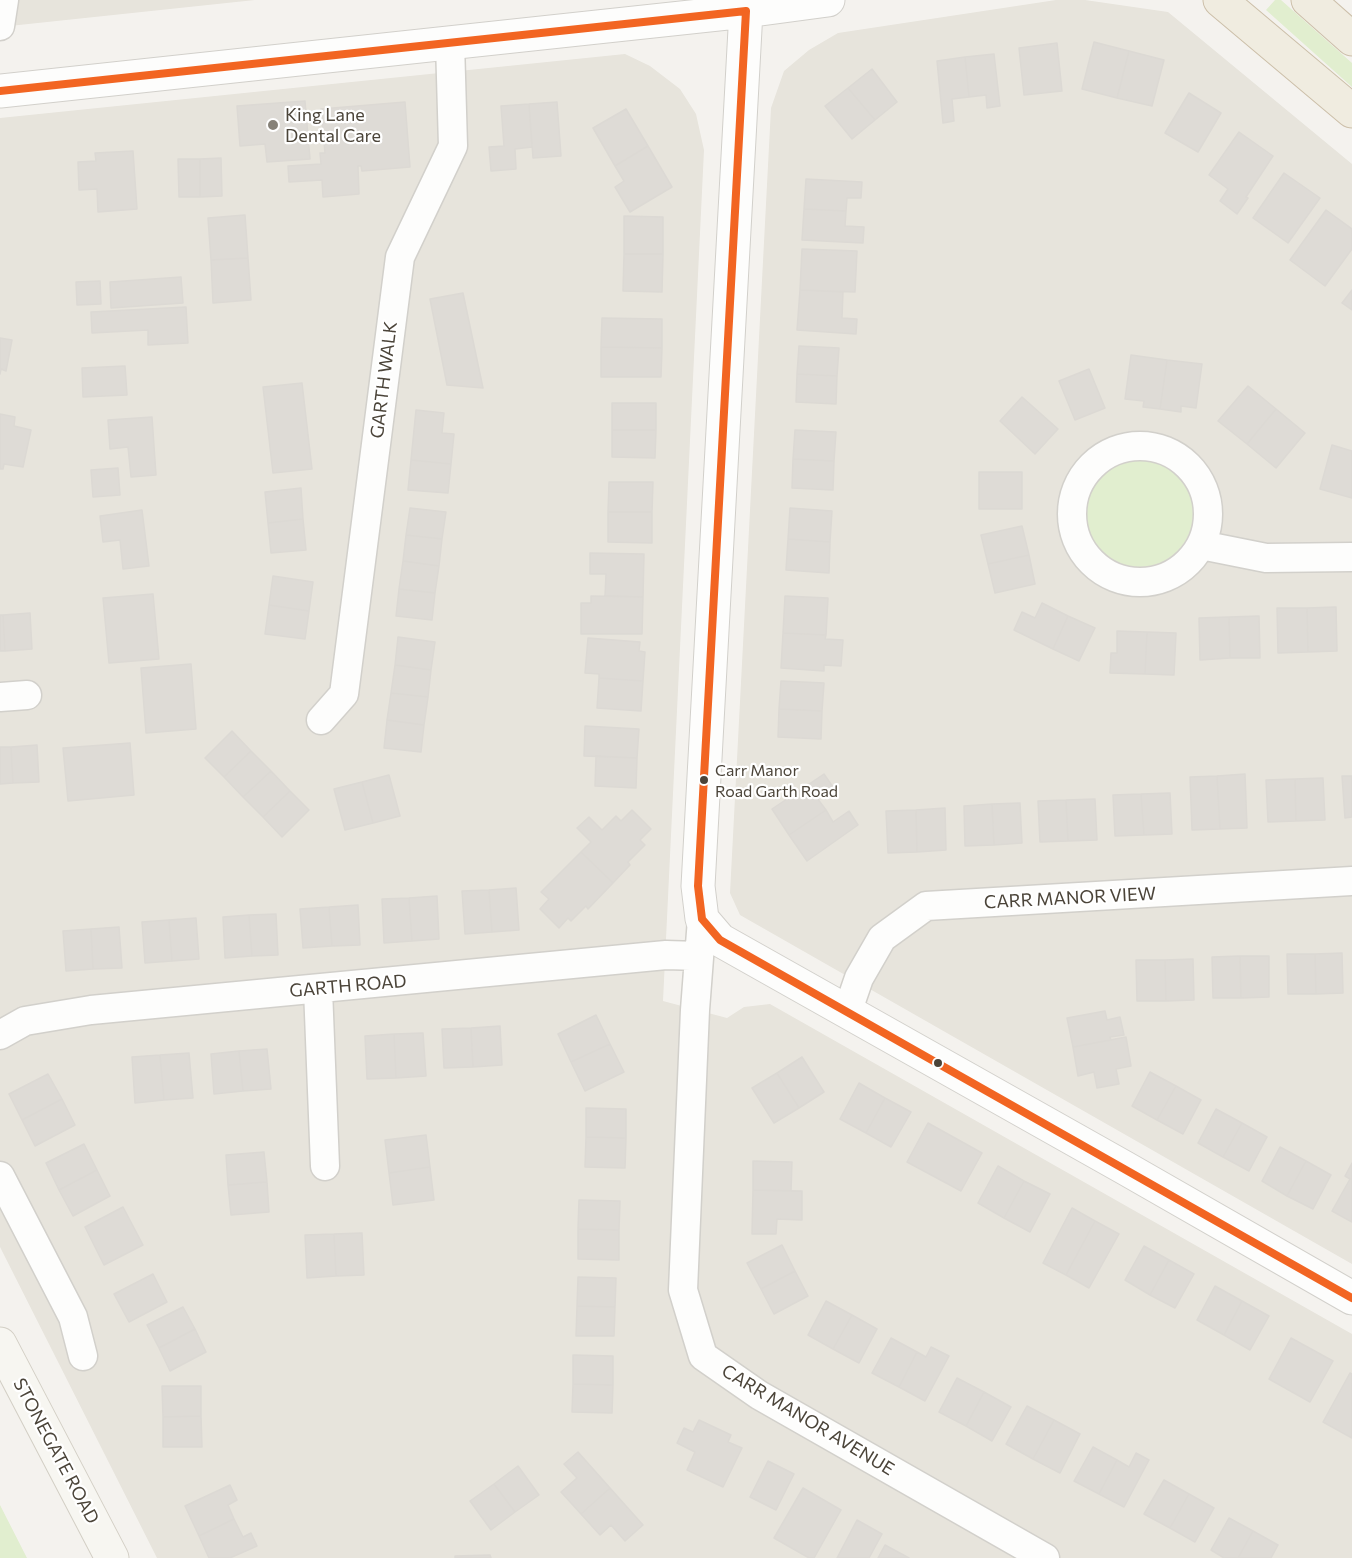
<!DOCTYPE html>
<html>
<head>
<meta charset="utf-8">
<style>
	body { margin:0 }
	canvas { display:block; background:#f4f2ee }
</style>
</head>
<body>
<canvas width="1352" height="1558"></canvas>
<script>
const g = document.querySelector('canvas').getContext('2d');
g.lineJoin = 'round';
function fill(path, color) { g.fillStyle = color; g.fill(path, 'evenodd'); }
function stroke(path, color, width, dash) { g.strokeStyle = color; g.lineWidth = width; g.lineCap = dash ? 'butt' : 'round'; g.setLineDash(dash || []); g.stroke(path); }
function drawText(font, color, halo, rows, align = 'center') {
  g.font = font + ' Commissioner,sans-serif'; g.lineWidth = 4.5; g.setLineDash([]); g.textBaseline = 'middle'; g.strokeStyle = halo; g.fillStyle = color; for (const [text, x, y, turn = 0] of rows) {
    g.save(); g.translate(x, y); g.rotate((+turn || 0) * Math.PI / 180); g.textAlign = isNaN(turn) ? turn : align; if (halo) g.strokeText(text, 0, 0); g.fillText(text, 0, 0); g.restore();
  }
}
const residential = new Path2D(`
	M0 0H255L0 27Z
	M1056 0H1085L1168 12 1352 164V1264L740 915 730 893 771 108 784 71 809 50 838 33Z
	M625 54 650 66 680 89 696 114 704 150 663 1001 727 1018 744 1007 770 1004 1352 1334V1558H157L0 1247V118Z`);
const green = new Path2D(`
	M1275 0H1281L1352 63V87L1266 10Z
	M1085 513a54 54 0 1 1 108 0a54 54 0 1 1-108 0Z
	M0 1505 27 1558H0Z`);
const building = new Path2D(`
	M1094 42 1129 51 1117 98 1082 89Z
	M1057 43 1062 91 1024 95 1019 48Z
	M1129 51 1164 60 1152 106 1117 98Z
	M994 54 1000 106 987 108 986 95 969 97 965 57Z
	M965 57 969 97 952 99 954 121 943 123 937 61Z
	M872 69 897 102 875 120 848 88Z
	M848 88 875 120 852 139 825 106Z
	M1189 93 1221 113 1198 152 1165 133Z
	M305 101 310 159 267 162 265 144 240 146 237 106Z
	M405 102 410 167 362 171 361 166H358L359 194 323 197 322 180 289 182 288 166 321 164 320 153H325L321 109Z
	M557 102 561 156 533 158 529 104Z
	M529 104 532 147 515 149 516 169 491 171 489 147 504 146 501 106Z
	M626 109 648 146 615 166 593 128Z
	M1239 132 1273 156 1246 197 1248 198 1237 214 1220 201 1228 189 1209 175Z
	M648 146 672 187 630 212 615 187 624 181 615 166Z
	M133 151 137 209 98 212 97 189 79 190 78 162 96 161 95 153Z
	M221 158 222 196 200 197V159Z
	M178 159H200V197H179Z
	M1284 173 1320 198 1288 243 1253 218Z
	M806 179 862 182 861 198H847L846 211 804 209Z
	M804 209 846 211 845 226 864 227 863 243 802 240Z
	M1326 210 1352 229V249L1325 286 1290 260Z
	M245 215 248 258 211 260 208 218Z
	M624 216 663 217V254H624Z
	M802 249 857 251 855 292 800 290Z
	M624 254H663L662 292 623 291Z
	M248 258 251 300 213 303 211 260Z
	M181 277 183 303 111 308 110 282Z
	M100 281 101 304 77 305 76 282Z
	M800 290 843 292 842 318 857 319 856 334 797 330Z
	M1352 290V310L1342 303Z
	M463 293 483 388 447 385 430 299Z
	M186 307 188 343 148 345V330L92 333 91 312Z
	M602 318 662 319V348L601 347Z
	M0 338 12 340 6 371 1 369 0 374Z
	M799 346 839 348 837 376 797 374Z
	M601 347 662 348 661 377H601Z
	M1131 355 1167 360 1160 409 1143 407 1144 401 1125 399Z
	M1167 360 1202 364 1196 408 1181 406V412L1160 409Z
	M125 366 127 395 83 397 82 368Z
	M1089 369 1105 408 1075 420 1059 381Z
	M797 374 837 376 836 404 796 402Z
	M302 383 312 469 273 473 263 387Z
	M1248 386 1276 409 1247 444 1218 421Z
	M1022 397 1058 429 1035 454 1000 421Z
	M612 403H656V430H612Z
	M1276 409 1305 433 1276 468 1247 444Z
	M416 410 444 413 442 433 454 434 451 464 411 460Z
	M0 414 15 417 14 426 31 430 23 467 4 464 3 469H0Z
	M152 417 156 475 131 477 128 447 110 449 108 420Z
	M612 430H656L655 458 612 457Z
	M795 430 836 432 834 461 793 459Z
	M1332 445 1352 451V498L1320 489Z
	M793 459 834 461 833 490 792 488Z
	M411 460 451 464 448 493 408 490Z
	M118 468 120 495 93 497 91 470Z
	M979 472H1022V509H979Z
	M609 482H653L652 512H608Z
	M301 488 303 519 268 523 265 492Z
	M410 508 446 512 442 539 406 535Z
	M790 508 832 511 830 542 788 539Z
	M142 510 149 566 123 569 120 540 103 542 100 516Z
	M608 512H652V543L608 542Z
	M303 519 306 550 271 553 268 523Z
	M1022 526 1029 555 988 564 981 535Z
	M406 535 442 539 439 566 403 561Z
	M788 539 830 542 829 573 786 570Z
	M590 553 644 554 643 597 605 596 606 574H590Z
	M1029 555 1035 584 995 593 988 564Z
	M403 561 439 566 435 593 399 589Z
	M273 576 313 582 309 611 269 605Z
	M399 589 435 593 432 620 396 616Z
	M153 594 159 659 109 663 103 598Z
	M591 596 643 597 642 634H581V603H591Z
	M785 596 828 598 826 635 783 633Z
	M1042 603 1068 616 1053 649 1014 630 1022 612 1035 618Z
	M269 605 309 611 305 639 265 634Z
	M1336 607 1337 651 1308 652 1307 608Z
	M1277 608H1307L1308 652 1278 653Z
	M30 613 32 649 5 651 3 615Z
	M0 615H3L5 651H0Z
	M1068 616 1095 628 1079 661 1053 649Z
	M1259 616 1260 658H1230L1229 617Z
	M1229 617 1230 658 1200 660 1199 618Z
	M1117 631 1147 632 1145 674 1110 673 1111 653H1117Z
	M1147 632 1176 633 1174 675 1145 674Z
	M783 633 826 635 825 639 843 640 841 666 824 665V671L781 668Z
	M398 637 435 642 431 670 395 665Z
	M588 638 640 642 639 651 645 652 643 681 599 678V674L585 673Z
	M191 664 196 729 146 733 141 668Z
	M395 665 431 670 428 697 391 693Z
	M599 678 643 681 641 711 597 708Z
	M781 681 824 683 822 711 779 709Z
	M391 693 428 697 424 725 387 720Z
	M779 709 822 711 821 739 778 737Z
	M387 720 424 725 421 752 384 748Z
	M585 726 639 729 637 758 584 756Z
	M232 731 251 751 224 777 205 758Z
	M130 743 134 795 68 801 63 748Z
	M37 745 39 782 13 783 11 747Z
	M0 747H11L13 783 0 784Z
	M251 751 271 771 243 797 224 777Z
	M596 756 637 758 636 788 595 786Z
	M271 771 290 791 263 817 243 797Z
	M824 774 833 787 817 798 826 810 789 835 772 809Z
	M1245 774 1247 828 1220 829 1217 776Z
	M389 775 400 816 373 823 362 782Z
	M1217 776 1220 829 1192 830 1190 777Z
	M1342 776H1352V817L1345 818Z
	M1323 778 1325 820 1296 821 1295 779Z
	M1295 779 1296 821 1268 822 1266 780Z
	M362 782 373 823 345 830 334 789Z
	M290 791 309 810 282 837 263 817Z
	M1170 793 1172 834 1144 835 1141 794Z
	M1141 794 1144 835 1115 836 1113 795Z
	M1095 799 1097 840 1068 841 1066 800Z
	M1066 800 1068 841 1040 842 1038 801Z
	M1020 803 1022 843 994 845 992 804Z
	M992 804 994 845 965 846 964 806Z
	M945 808 946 850 917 852 916 810Z
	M632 810 651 829 640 840 645 845 628 862 630 865 613 883 581 852 591 842 577 828 589 817 602 830 616 816 621 821Z
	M826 810 833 822 849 811 858 825 807 861 789 835Z
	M916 810 917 852 888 853 886 811Z
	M581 852 613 883 588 909 586 906 571 921 568 918 559 928 540 909 549 899 541 892Z
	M516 888 519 930 492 932 489 890Z
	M489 890 492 932 465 934 462 891Z
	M437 896 439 939 412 941 409 898Z
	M409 898 412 941 384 943 382 899Z
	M358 905 360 945 332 946 329 907Z
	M329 907 332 946 303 948 300 909Z
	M276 914 278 955 252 956 249 915Z
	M249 915 252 956 225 958 223 917Z
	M196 918 199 959 172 961 169 920Z
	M169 920 172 961 145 963 142 922Z
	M119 927 122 968 93 969 91 929Z
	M91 929 93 969 66 971 63 931Z
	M1342 953 1343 993 1316 994 1315 954Z
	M1287 954H1315L1316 994H1288Z
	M1240 956 1241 998H1213L1212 957Z
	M1240 956H1269V997L1241 998Z
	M1193 959 1194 1000 1166 1001 1165 960Z
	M1136 960H1165L1166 1001H1137Z
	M1105 1011 1107 1020 1120 1017 1124 1035 1110 1037 1111 1040 1073 1047 1067 1018Z
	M596 1015 610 1044 571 1062 558 1034Z
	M500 1026 502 1065 473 1067 471 1028Z
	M471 1028 473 1067 444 1068 442 1029Z
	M423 1033 426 1076 396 1078 394 1034Z
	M394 1034 396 1078 367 1079 365 1036Z
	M1126 1037 1131 1066 1116 1069 1119 1084 1097 1088 1094 1072 1078 1076 1073 1047Z
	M610 1044 624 1072 585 1091 571 1062Z
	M267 1049 271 1089 243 1091 239 1051Z
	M239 1051 243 1091 214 1094 211 1054Z
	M189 1053 193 1098 164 1100 160 1055Z
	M160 1055 164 1100 135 1103 132 1057Z
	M802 1057 824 1092 799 1108 777 1073Z
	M1150 1072 1176 1086 1157 1120 1132 1106Z
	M777 1073 799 1108 774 1123 752 1088Z
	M48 1074 62 1099 22 1120 9 1094Z
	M859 1083 885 1098 866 1133 840 1119Z
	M1176 1086 1201 1100 1183 1134 1157 1120Z
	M885 1098 911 1112 891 1147 866 1133Z
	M62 1099 75 1125 35 1146 22 1120Z
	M586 1108 626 1109V1138L586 1137Z
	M1216 1109 1242 1123 1223 1157 1198 1143Z
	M928 1123 982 1153 961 1191 907 1162Z
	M1242 1123 1267 1137 1249 1171 1223 1157Z
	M426 1135 430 1167 389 1173 385 1140Z
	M586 1137 626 1138 625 1168 585 1167Z
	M84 1144 97 1170 59 1190 46 1163Z
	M1280 1147 1306 1161 1287 1196 1262 1181Z
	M264 1152 267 1182 228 1185 226 1155Z
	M753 1161 792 1162 791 1191 753 1190Z
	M1306 1161 1331 1175 1313 1209 1287 1196Z
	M1352 1163V1222L1332 1211 1350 1179 1345 1176Z
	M998 1166 1024 1181 1004 1218 978 1203Z
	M430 1167 434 1200 393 1205 389 1173Z
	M97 1170 110 1196 73 1216 59 1190Z
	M1024 1181 1050 1194 1030 1232 1004 1218Z
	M267 1182 269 1212 231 1215 228 1185Z
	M753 1190 802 1191V1220L777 1219 776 1234H752Z
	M579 1200 620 1201 619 1230 578 1229Z
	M123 1207 143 1245 104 1265 85 1227Z
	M1072 1208 1095 1221 1066 1275 1043 1263Z
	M1095 1221 1119 1234 1089 1288 1066 1275Z
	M578 1229 619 1230V1260L578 1259Z
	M362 1233 364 1275 336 1276 334 1234Z
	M334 1234 336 1276 307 1278 305 1235Z
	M782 1245 795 1271 761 1289 747 1263Z
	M1144 1246 1169 1260 1150 1295 1125 1280Z
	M1169 1260 1194 1274 1175 1308 1150 1295Z
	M795 1271 808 1296 774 1314 761 1289Z
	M153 1274 167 1302 129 1322 114 1294Z
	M578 1277 616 1278 615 1307 577 1306Z
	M1215 1286 1242 1301 1224 1335 1197 1320Z
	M826 1301 852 1315 833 1349 808 1335Z
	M1242 1301 1269 1316 1250 1350 1224 1335Z
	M577 1306 615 1307 614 1336H576Z
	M183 1307 195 1329 159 1348 147 1325Z
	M852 1315 877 1329 859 1363 833 1349Z
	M195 1329 206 1352 170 1371 159 1348Z
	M891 1338 917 1352 899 1387 872 1373Z
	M1291 1338 1333 1361 1310 1402 1269 1379Z
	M931 1347 949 1356 925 1401 899 1387 917 1352 926 1357Z
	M573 1355 613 1356V1385L573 1384Z
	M1350 1373 1352 1374V1438L1323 1422Z
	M957 1378 984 1392 966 1426 939 1412Z
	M573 1384 613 1385 612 1413 572 1412Z
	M162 1386H201V1416L163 1417Z
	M984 1392 1011 1407 992 1441 966 1426Z
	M1027 1406 1054 1420 1033 1459 1006 1444Z
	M201 1416 202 1447H163V1417Z
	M699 1420 731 1435 728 1442 742 1448 723 1487 687 1470 695 1452 677 1443 684 1428 693 1432Z
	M1054 1420 1080 1434 1060 1473 1033 1459Z
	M1093 1447 1117 1460 1099 1494 1074 1481Z
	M578 1452 610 1488 581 1514 561 1492 577 1478 564 1464Z
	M1136 1453 1149 1460 1124 1507 1099 1494 1117 1460 1129 1467Z
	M768 1461 794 1474 776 1510 750 1497Z
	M518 1466 539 1495 515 1512 494 1484Z
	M1164 1480 1189 1494 1170 1528 1144 1514Z
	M494 1484 515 1512 491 1530 470 1501Z
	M230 1485 237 1500 228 1505 234 1519 199 1536 185 1506Z
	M610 1488 643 1525 625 1541 611 1525 600 1535 581 1514Z
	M803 1488 841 1510 814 1558H809L774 1538Z
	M1189 1494 1214 1508 1195 1542 1170 1528Z
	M1229 1518 1253 1531 1238 1558H1224L1211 1550Z
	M234 1519 243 1537 251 1533 257 1546 230 1558H209L199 1536Z
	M857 1520 882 1534 869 1558H837Z
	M1253 1531 1278 1545 1271 1558H1238Z
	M885 1545 909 1558H878Z
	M490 1555 491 1558H455V1556Z`);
const minor = new Path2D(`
	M0 26 4 0
	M1072 514a68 68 0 1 1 136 0a68 68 0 1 1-136 0Z
	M1201 545 1266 558 1352 557
	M0 697 27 695
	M321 720 344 694 400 257 453 146 450 43
	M702 919 695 1010 683 1290 703 1356 759 1395 1045 1558
	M318 989 325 1166
	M847 1013 859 978 882 938 926 906 1352 881
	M0 1035 25 1021 91 1010 666 955 699 956
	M0 1176 73 1317 83 1356`);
const tertiary = new Path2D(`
	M746 11 698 886 702 919 720 940 1125 1168 1352 1298
	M0 91 746 11 828 0`);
const secondary = new Path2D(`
	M0 1344 112 1558`);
const trunk = new Path2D(`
	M1220 0 1352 111
	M1308 0 1352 39`);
const bus1 = new Path2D(`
	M0 91 746 11 698 886 702 919 720 940 1352 1298`);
const markers = [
	[273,125,6,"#868178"],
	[704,780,5,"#4b4439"],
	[938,1063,5,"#4b4439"]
];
const busNames = [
	["Carr Manor",715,771],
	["Road Garth Road",715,792]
];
const poiNames = [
	["King Lane",285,115],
	["Dental Care",285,136]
];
const streetNames = [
	["GARTH WALK",384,380,-83],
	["CARR MANOR VIEW",1070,898,-3],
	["GARTH ROAD",348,986,-5],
	["CARR MANOR AVENUE",808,1420,31],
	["STONEGATE ROAD",56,1451,62]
];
fill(residential, '#e7e4dc');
fill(green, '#e1eecf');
fill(building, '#dedbd6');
stroke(building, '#dcd9d4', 1.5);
stroke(minor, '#d2d0cb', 31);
stroke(tertiary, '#d2d0cb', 35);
stroke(secondary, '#d3cfc5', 35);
stroke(trunk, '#ccbfa9', 35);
stroke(minor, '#fdfdfc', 28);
stroke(tertiary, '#fdfdfc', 33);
stroke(secondary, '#f7f6f1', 33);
stroke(trunk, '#f0ece0', 33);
stroke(bus1, '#f26522', 8);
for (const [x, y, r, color] of markers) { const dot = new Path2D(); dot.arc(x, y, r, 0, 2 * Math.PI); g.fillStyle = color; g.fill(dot); stroke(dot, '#fff', 2); }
drawText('16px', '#4b4439', '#fff', busNames, 'left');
drawText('18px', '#4b4439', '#fff', poiNames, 'left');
drawText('18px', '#4b4439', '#fff', streetNames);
</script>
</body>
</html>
